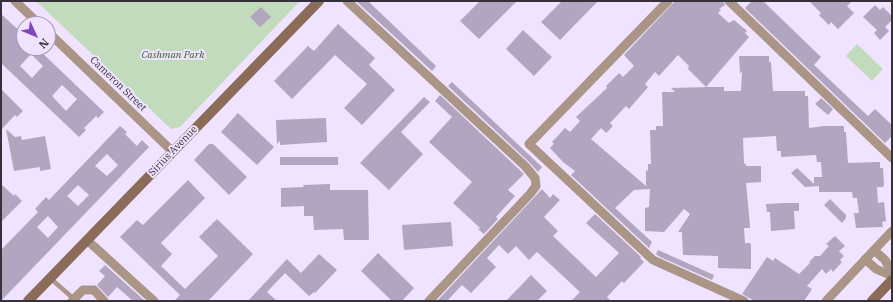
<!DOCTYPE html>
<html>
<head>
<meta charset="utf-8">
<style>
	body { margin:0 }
	#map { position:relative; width:893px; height:302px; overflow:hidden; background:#f0e3ff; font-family:"IBM Plex Serif",serif }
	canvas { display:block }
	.frame { position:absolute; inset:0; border:2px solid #36303b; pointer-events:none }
	.north { position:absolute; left:16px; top:16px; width:40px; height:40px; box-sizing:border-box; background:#f0e3ff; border:1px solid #a69bb1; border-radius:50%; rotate:134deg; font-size:11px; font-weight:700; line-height:16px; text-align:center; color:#36303b }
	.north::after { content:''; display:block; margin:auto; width:14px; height:18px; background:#8046bd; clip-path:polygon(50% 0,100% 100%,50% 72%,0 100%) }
</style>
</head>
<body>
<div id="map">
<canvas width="893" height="302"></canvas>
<div class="frame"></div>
<div class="north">N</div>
</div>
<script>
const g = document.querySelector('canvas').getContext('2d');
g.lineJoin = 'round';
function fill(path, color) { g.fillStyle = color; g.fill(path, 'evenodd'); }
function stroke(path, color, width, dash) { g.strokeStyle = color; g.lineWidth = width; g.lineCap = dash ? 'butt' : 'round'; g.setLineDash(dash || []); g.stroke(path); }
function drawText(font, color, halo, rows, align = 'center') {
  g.font = font + ' "IBM Plex Serif",serif'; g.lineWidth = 4; g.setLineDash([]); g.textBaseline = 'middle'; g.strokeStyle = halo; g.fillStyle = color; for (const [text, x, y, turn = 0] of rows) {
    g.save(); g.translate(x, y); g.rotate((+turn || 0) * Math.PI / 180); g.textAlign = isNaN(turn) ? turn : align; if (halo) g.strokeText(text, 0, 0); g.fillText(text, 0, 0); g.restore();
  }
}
const green = new Path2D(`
	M36 1H300L180 127 171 129Z
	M857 44 883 69 872 81 846 56Z`);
const building = new Path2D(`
	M356 1H368L436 66 432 71Z
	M480 1H517L479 39 460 21Z
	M562 1H598L560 40 541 22Z
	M675 1H723L725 5 719 9 721 10 718 13 729 23 734 20 747 31 745 33 749 37 706 87 688 69 689 66 678 55 659 76 655 72 645 84 648 87 629 109 626 106 610 123 613 126 606 133 601 128 591 139 646 186V170L648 171V164H651L650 130H656V126H663L662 92H675L671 88 708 87H724V91H741L742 72 740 73 739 56H769V62H771L773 91H805V96H808L809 128 824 126H844V132H846L848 163 880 162V168H883L884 185 883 187H877L878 203 884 202 886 221 882 222 883 227 856 228 854 213H859L857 198H853L852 192H819V186L805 187 791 173 797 168 814 184V177H822L821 162H817L816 155 781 157V151H777L776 136 743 138 744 164 746 163V166H761V182L746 183 750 226V228H744L745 243H750L751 245V269L718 268V256L683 255 682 232H678L690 214 684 209 664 232 645 231V208L649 207 650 189 634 190 615 208 652 242 649 248 571 175 575 171 563 162 550 148 554 144 552 142 565 128 570 132 580 121 576 117 577 116 607 88 606 86 619 73 623 77 634 66 624 55Z
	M752 1H763L821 57 814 65 868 116 875 109 892 125V136L885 143 745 8Z
	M809 1H852L847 6 854 13 838 29 831 22 829 25 819 15 821 13Z
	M875 5 880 10 883 7 892 16V20L885 27 889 31 880 40 874 33 877 30 863 17Z
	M261 7 271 17 260 27 250 17Z
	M1 14 24 35V48H37L104 112 98 118 96 116 84 128 86 130 79 137 1 63ZM31 54 43 66 32 78 20 66ZM62 85 77 99 66 111 52 96Z
	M338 24 375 58 369 65 395 90 362 125 344 108 367 84 335 55 292 99 274 81 308 46 314 51Z
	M523 30 552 57 534 76 506 49Z
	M452 82 542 167 538 172 529 162 448 86Z
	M1 89 23 111 17 117 15 115 1 130Z
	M440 95 524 174 508 190 515 196 496 217 498 219 484 234 478 229 480 228 453 203 472 182 429 142 452 117 435 101Z
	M424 97 430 102 401 132 423 154 389 190 360 163Z
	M821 98 833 109 828 115 815 104Z
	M238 113 274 147 257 165 221 132Z
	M326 118 327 142 280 145V141L277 144 276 120Z
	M120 126 127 132 125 134 137 146 142 140 149 147 1 301V250L38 212 35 209 46 197 49 200ZM107 154 118 165 107 176 95 166ZM78 185 89 195 78 206 67 196ZM48 216 58 227 48 238 37 227Z
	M6 129 15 137 21 136 22 140 45 136 51 169 40 171V167L14 171Z
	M209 144H213L247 177 229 195 194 160Z
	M280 157H338V165H280Z
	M188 180 205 198 161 243 172 254 161 266 185 289 218 256 199 237 217 219 253 254 208 301H174L180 295 120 237 137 220 143 225Z
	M1 184 14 196 15 194 22 201 1 222Z
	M330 184V190H368L369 240H344L343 229 314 230 313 216H304V206L281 207V188L304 187 303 185Z
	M542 189 550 198 553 194 560 200 544 217 558 231 553 236 596 277 619 253 586 223 595 214 641 257 640 258 644 262 624 283 622 281 607 297 611 301H571L580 292 537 252 529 260 516 246 508 254 499 245 487 258 496 267 471 293 462 285 447 301H437Z
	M830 199 846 215V218L842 223 824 205Z
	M783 203H799V211H794L795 229 771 231 770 212H767L766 204Z
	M451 222 453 246 404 250 402 225Z
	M835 236 845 246 839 251 844 256 840 260 842 262 833 272 831 269 826 274 822 269 807 286 812 289 804 301H755L742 294 767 257 773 261 775 258 799 274 810 263 809 262 815 256H820L829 246 826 244Z
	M658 250 714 275 712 280 660 257 656 254Z
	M378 253 414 288 402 301H392L361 271Z
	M319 254 337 270 315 293 314 292 309 296 285 273 267 292 277 301H248L287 259 301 273Z
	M105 265 145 301H133L117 287 108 297 97 285 105 276 99 271Z
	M531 275 547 291 537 301H506Z`);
const lane = new Path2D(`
	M50 278 74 299`);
const street = new Path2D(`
	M15 1 39 24
	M347 1 525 166 535 178 536 186 530 194 429 301
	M668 1 529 144 653 260 744 301
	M729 1 892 158
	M48 32 172 151
	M87 240 154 301
	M874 250 885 260 892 273
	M865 259 876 269 892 276
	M72 301 83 290H94L104 301
	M826 301 892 231`);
const secondary = new Path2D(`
	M28 301 319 1
	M872 301 892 280`);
const parkNames = [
	["Cashman Park",173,55]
];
const streetNames = [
	["Cameron Street",118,84,44],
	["Sirius Avenue",173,151,-46]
];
fill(green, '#c2dbbd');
fill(building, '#b2a5c0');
stroke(lane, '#ab9587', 4.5);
stroke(street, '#ab9587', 9);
stroke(secondary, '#8b6c58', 10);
drawText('italic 10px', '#316025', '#f0e3ff', parkNames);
drawText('10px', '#36303b', '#f0e3ff', streetNames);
</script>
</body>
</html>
